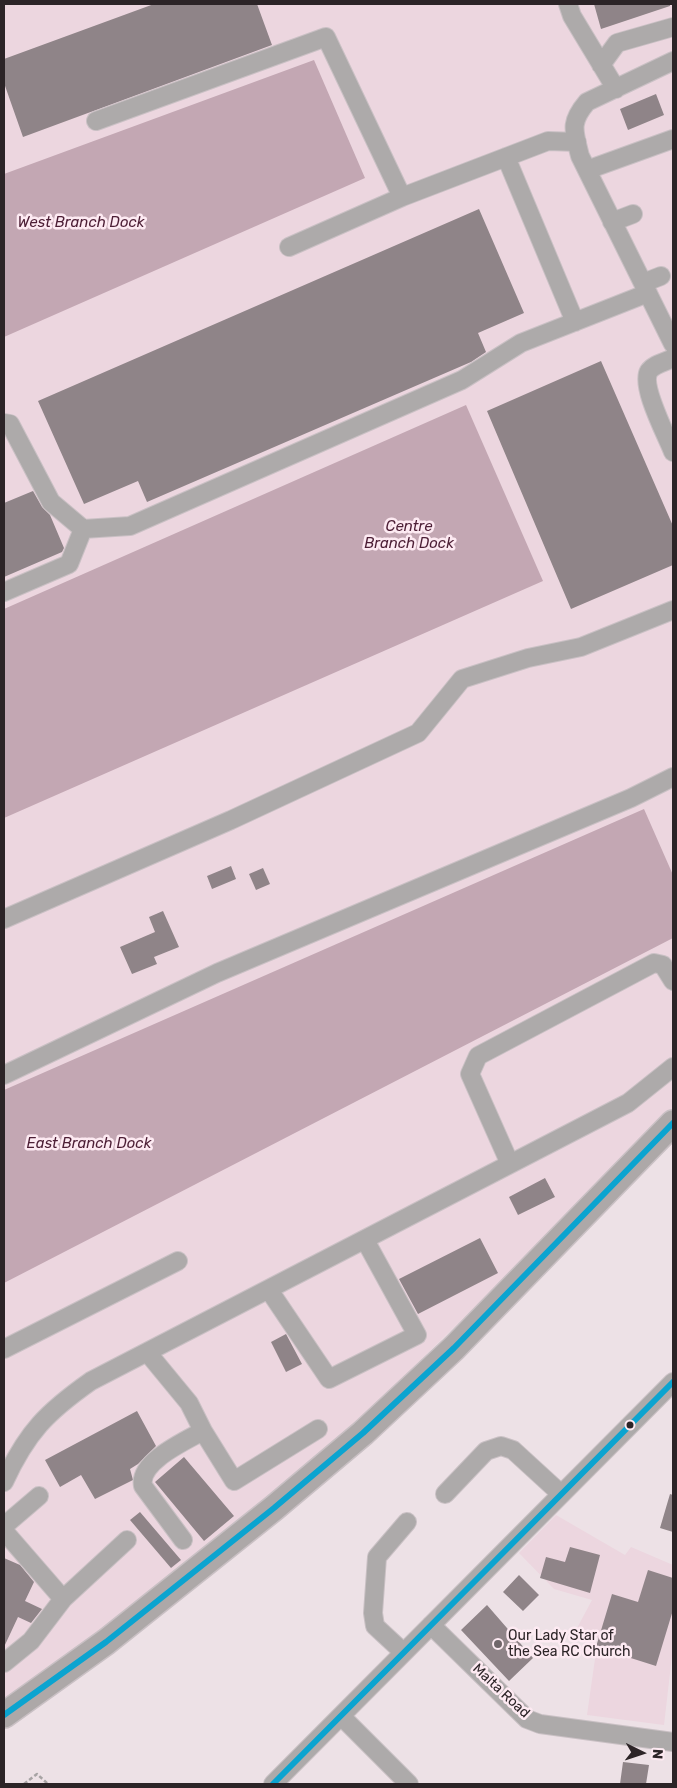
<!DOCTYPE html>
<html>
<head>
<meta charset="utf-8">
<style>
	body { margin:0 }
	#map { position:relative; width:677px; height:1788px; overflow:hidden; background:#ede1e6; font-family:Rubik,sans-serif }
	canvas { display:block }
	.frame { position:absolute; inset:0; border:5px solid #2c2427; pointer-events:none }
	.north { position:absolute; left:617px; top:1728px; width:50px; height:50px; -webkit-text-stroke:4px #fdeaf2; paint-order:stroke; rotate:94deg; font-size:14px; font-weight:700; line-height:20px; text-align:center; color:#2c2427 }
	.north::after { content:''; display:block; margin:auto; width:18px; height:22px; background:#2c2427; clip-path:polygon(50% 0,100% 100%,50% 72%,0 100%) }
</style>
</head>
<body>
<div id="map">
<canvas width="677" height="1788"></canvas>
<div class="frame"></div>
<div class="north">N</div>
</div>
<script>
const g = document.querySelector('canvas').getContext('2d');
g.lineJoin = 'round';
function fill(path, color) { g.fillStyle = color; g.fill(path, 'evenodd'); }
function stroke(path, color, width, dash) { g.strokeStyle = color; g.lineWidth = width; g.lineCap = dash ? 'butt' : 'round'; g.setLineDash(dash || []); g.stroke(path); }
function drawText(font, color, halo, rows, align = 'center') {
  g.font = font + ' Rubik,sans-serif'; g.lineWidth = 5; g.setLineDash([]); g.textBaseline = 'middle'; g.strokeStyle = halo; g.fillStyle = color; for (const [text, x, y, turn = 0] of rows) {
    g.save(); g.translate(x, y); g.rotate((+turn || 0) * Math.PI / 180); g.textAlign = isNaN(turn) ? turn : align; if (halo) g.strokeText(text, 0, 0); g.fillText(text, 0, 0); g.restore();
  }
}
const built = new Path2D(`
	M4 4H673V1108L478 1304 390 1390 304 1468 222 1539 4 1704Z
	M556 1515 625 1555 631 1547 673 1565V1647L664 1725 587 1715 598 1638 576 1630 592 1600 554 1589 519 1553Z`);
const water = new Path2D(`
	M314 60 365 178 4 337V174Z
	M466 405 543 581 4 818V609Z
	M644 809 673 875V938L4 1283V1090Z`);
const building = new Path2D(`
	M154 4H257L272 45 23 137 4 83V59Z
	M594 4H670V6L601 29Z
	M656 94 664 115 628 130 620 109Z
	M479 209 524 313 478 333 486 352 471 362 147 502 138 481 84 504 38 401Z
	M601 361 673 526V565L571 609 487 411Z
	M33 491 42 507 50 515 64 548 62 552 4 577V503Z
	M231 866 236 879 212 889 207 876Z
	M263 868 270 884 256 890 249 874Z
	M163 911 179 947 154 957 157 964 132 974 120 947 155 932 149 917Z
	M545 1178 555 1197 518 1215 509 1197Z
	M480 1238 498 1273 418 1314 399 1279Z
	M286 1334 302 1364 286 1372 271 1342Z
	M137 1411 156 1446 138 1464 130 1469 133 1480 95 1499 81 1475 60 1487 45 1460Z
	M184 1457 234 1516 204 1541 155 1482Z
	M670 1494 673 1495V1532L660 1528Z
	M140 1512 181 1560 171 1568 130 1520Z
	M570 1547 600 1555 590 1593 540 1578 546 1557 565 1562Z
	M4 1558 20 1565 34 1582 25 1601 42 1609 31 1623 18 1617 4 1647Z
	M648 1570 673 1578V1610L656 1666 596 1647 612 1594 638 1602Z
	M519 1575 539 1595 523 1611 503 1592Z
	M487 1605 533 1658 509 1681 461 1630Z
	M623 1762 649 1765 646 1784H620Z`);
const path = new Path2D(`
	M24 1784 37 1774 48 1784`);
const minor = new Path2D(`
	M568 4 572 16 616 89
	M673 61 587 102C569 123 574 131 580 156L673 344
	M601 65 617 43 673 27
	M96 121 326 37 402 197 548 141 577 142
	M506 157 575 322
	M587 170 673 139
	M612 222 633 214
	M289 247 402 197
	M643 283 661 276
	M673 358C666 362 654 364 649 371 640 386 667 436 673 452
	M4 423 10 424 51 502 83 529 130 526 462 380 521 343 648 293
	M4 592 69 564 83 529
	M4 919 231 820 418 733 462 679 528 658 581 647 673 610
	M4 1075 217 973 631 798 673 777
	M510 1164 470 1074 478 1056 654 963 663 965 673 981
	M269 1290 329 1379 417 1335 365 1240
	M4 1349 178 1261
	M147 1352 189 1403 203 1431C185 1441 138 1462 143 1486L183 1540
	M203 1431 234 1481 318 1429
	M4 1482C27 1432 47 1412 91 1381L628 1103 673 1067
	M445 1494 486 1451 501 1446 513 1450 561 1494
	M4 1526 39 1496
	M4 1531 63 1599
	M431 1625 527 1719 540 1724 673 1742
	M403 1652 375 1626 373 1613 377 1557 407 1522
	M4 1663 31 1641 63 1599 127 1540
	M342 1717 409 1784
	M273 1784 673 1382`);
const highway = new Path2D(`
	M4 1715 106 1642 274 1508 363 1433 454 1348 673 1123`);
const bus1 = new Path2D(`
	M4 1715 106 1642 274 1508 363 1433 454 1348 673 1123
	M273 1784 673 1382`);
const markers = [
	[630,1425,4.5,"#2c2427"],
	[498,1644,5,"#70666a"]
];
const poiNames = [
	["Our Lady Star of",508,1636],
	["the Sea RC Church",508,1652]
];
const streetNames = [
	["Malta Road",501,1691,43]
];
const waterNames = [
	["West Branch Dock",81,223],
	["Centre",409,527],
	["Branch Dock",409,544],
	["East Branch Dock",89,1144]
];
fill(built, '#ecd6df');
fill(water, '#c3a7b3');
fill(building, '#8f8488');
stroke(minor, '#c9c0c4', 20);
stroke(highway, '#c9c0c4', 28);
stroke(path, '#a7a3a4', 2.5, [4, 2.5]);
stroke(minor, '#adaaaa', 18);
stroke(highway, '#ada8a8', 25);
stroke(bus1, '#0ba4d0', 6);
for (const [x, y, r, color] of markers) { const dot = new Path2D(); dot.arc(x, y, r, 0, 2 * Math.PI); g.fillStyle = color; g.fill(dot); stroke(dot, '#fdeaf2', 2); }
drawText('14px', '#2c2427', '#fdeaf2', poiNames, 'left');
drawText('14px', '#2c2427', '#fdeaf2', streetNames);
drawText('italic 15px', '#4c1e35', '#fdeaf2', waterNames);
</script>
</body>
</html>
